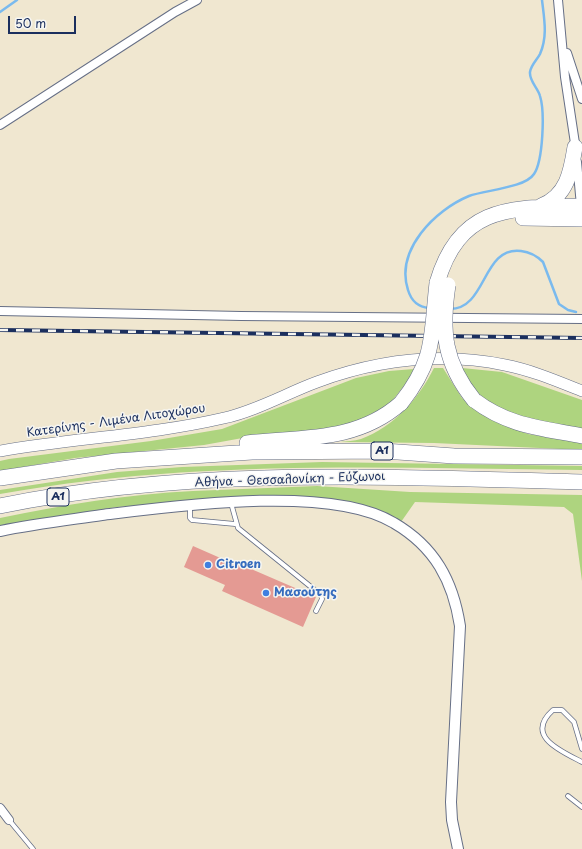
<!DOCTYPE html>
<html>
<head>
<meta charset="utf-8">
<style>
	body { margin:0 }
	#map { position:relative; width:582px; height:849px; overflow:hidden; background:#f0e7d0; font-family:"Playpen Sans",sans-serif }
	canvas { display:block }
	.scale { position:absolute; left:8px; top:16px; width:68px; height:18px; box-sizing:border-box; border:2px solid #1b2f5e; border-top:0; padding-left:5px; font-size:12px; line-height:14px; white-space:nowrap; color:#1b2f5e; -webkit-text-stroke:3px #f6f6f2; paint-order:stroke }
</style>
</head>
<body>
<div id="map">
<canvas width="582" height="849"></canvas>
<div class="scale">50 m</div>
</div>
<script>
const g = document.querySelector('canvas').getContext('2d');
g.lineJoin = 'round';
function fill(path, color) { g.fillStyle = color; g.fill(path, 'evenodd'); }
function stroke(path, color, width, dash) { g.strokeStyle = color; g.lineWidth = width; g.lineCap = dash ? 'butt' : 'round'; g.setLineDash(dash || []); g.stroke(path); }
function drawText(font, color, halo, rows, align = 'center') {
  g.font = font + ' "Playpen Sans",sans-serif'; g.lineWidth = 3; g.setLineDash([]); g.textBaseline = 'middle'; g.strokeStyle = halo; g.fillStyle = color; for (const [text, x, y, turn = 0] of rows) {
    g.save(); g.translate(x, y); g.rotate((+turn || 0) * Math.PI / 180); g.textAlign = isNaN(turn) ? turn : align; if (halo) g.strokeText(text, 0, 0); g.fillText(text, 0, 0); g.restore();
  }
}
const green = new Path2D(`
	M434 368H443L462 398 480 412 499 423 528 434 582 443V450L434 443 340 442C346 441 354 441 361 439 394 427 419 398 434 368Z
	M462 368 502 372 582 400V432L526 421 485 402 470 383Z
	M414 369 410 378 389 405 343 428 259 435 204 445 75 458 0 471V461L9 459 151 441 222 429 356 378 389 371Z
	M322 462 582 466V470C387 468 193 459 0 494V490L117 472 182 467Z
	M317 486 410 492 582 495V581L573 514 564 507 415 502 401 522C375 508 350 501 320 498L174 503 117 507 0 526V518C63 505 128 494 193 491 234 489 276 488 317 486Z`);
const stream = new Path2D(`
	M0 12 17 0
	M429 308C417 307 411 300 408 290 395 250 435 210 469 196 485 190 525 188 534 174 543 161 545 112 540 96 538 88 529 81 530 72 531 65 537 60 540 54 548 36 544 18 542 0
	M450 309C487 309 482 246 521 251 530 252 537 256 543 262L559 304 568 310 576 312`);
const building = new Path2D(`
	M193 546 234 564 235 562 316 597 303 627 222 591 225 585 184 567Z`);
const service = new Path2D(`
	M231 503 238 528 321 595 322 599 316 611
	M190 506V518L192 520 235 524
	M582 749 574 722 562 710H553C524 736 561 751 582 762
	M568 796 582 807
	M9 820 33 849`);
const minor = new Path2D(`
	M558 0 565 77 576 150
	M567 53 582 99
	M0 125 175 12 197 0
	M577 162 581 206
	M0 311 241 316 582 319
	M0 808 9 820`);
const tertiary = new Path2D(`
	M0 531C34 524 68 520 102 515 175 506 331 484 394 523 435 547 453 581 460 626L451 802 452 820 458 849`);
const secondary = new Path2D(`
	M0 451C75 438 151 435 224 418 256 411 287 393 317 382 377 360 442 352 505 365 531 370 557 381 582 391`);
const motorway = new Path2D(`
	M541 206C567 196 571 172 575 147
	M523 218 582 219
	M437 283C460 204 512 208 582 206
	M474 400C508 426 541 428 582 436
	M247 443C302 437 357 442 401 403
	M0 478 116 461 252 452 384 451 454 456 582 457
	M0 506C189 467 390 477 582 482`);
const rail = new Path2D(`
	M0 330 582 338`);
const motorwayBridge = new Path2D(`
	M448 285C441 331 444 363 474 400
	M401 403C436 359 431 335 437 283`);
const markers = [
	[208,565,4,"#3f7fe0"],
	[266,593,4,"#3f7fe0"]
];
const shields = [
	[382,451,22],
	[58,497,22]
];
const shieldNames = [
	["Α1",382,451],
	["Α1",58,497]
];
const streetNames = [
	["Κατερίνης - Λιμένα Λιτοχώρου",116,421,-8],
	["Αθήνα - Θεσσαλονίκη - Εύζωνοι",290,480,-2]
];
const shopNames = [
	["Citroen",216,565],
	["Μασούτης",274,593]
];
fill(green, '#aed47f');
stroke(stream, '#7abaee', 2.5);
fill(building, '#e49a93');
stroke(service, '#666f86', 5.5);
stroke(minor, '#666f86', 10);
stroke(tertiary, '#666f86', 12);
stroke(secondary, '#666f86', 12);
stroke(motorway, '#666f86', 16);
stroke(service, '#fff', 4);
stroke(minor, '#fff', 8);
stroke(tertiary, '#fff', 10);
stroke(secondary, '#fff', 11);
stroke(motorway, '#fff', 15);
stroke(rail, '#1b2f5e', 4);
stroke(rail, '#f6f6f2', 2.5, [8]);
stroke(motorwayBridge, '#666f86', 16, []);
stroke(motorwayBridge, '#fff', 15);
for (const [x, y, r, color] of markers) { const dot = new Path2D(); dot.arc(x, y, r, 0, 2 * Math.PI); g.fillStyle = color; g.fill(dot); stroke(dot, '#f6f6f2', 1.5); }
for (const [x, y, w] of shields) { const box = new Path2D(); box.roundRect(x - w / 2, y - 9, w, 18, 3); g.fillStyle = '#f6f6f2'; g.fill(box); stroke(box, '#1b2f5e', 1); }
drawText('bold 11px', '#1b2f5e', null, shieldNames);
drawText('12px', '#1b2f5e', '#f6f6f2', streetNames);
drawText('bold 12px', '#366cbe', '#f6f6f2', shopNames, 'left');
</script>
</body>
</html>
